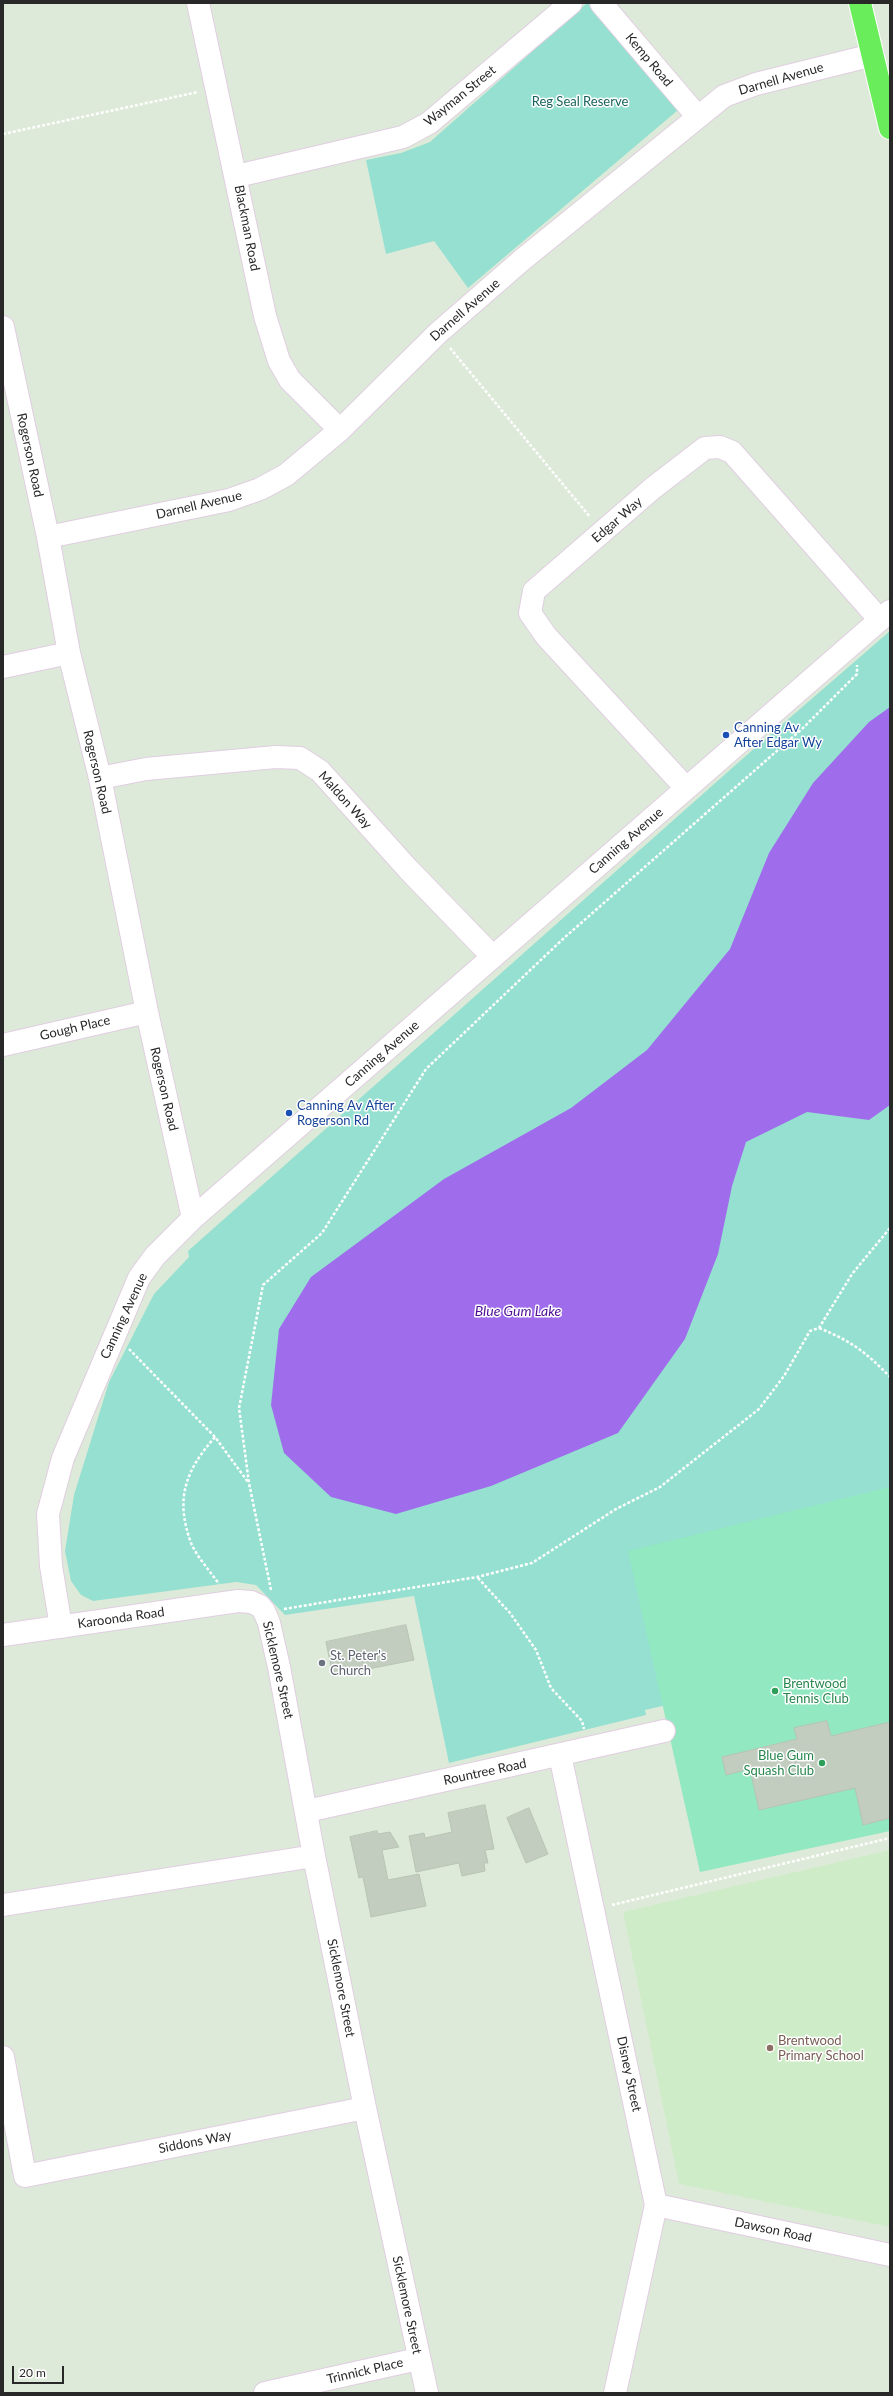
<!DOCTYPE html>
<html>
<head>
<meta charset="utf-8">
<style>
	body { margin:0 }
	#map { position:relative; width:893px; height:2396px; overflow:hidden; background:#deead9; font-family:Lato,sans-serif }
	canvas { display:block }
	.frame { position:absolute; inset:0; border:4px solid #282828; pointer-events:none }
	.scale { position:absolute; left:12px; top:2366px; width:52px; height:18px; box-sizing:border-box; border:2px solid #282828; border-top:0; padding-left:5px; font-size:12px; line-height:14px; white-space:nowrap; color:#282828; -webkit-text-stroke:3px #fff; paint-order:stroke }
</style>
</head>
<body>
<div id="map">
<canvas width="893" height="2396"></canvas>
<div class="frame"></div>
<div class="scale">20 m</div>
</div>
<script>
const g = document.querySelector('canvas').getContext('2d');
g.lineJoin = 'round';
function fill(path, color) { g.fillStyle = color; g.fill(path, 'evenodd'); }
function stroke(path, color, width, dash) { g.strokeStyle = color; g.lineWidth = width; g.lineCap = dash ? 'butt' : 'round'; g.setLineDash(dash || []); g.stroke(path); }
function drawText(font, color, halo, rows, align = 'center') {
  g.font = font + ' Lato,sans-serif'; g.lineWidth = 3; g.setLineDash([]); g.textBaseline = 'middle'; g.strokeStyle = halo; g.fillStyle = color; for (const [text, x, y, turn = 0] of rows) {
    g.save(); g.translate(x, y); g.rotate((+turn || 0) * Math.PI / 180); g.textAlign = isNaN(turn) ? turn : align; if (halo) g.strokeText(text, 0, 0); g.fillText(text, 0, 0); g.restore();
  }
}
const education = new Path2D(`
	M890 1850V2227L679 2184 623 1912Z`);
const green = new Path2D(`
	M587 3H593L678 110 468 288 434 241 386 254 366 160 401 153 430 142Z
	M890 631V1653L645 1710 646 1715 449 1763 414 1596 285 1615 256 1585 236 1582 93 1601 81 1595 71 1581 65 1551 74 1495 109 1382 154 1294 189 1257 188 1251 740 761Z`);
const pitch = new Path2D(`
	M890 1487V1831L700 1872 628 1551Z`);
const water = new Path2D(`
	M890 707V1105L869 1120 807 1112 746 1142 732 1186 718 1254 685 1339 618 1433 491 1486 396 1514 331 1497 284 1453 271 1405 279 1329 311 1277 444 1179 571 1108 647 1050 730 949 769 853 813 783 869 722Z`);
const building = new Path2D(`
	M406 1625 414 1660 333 1676 326 1642Z
	M827 1721 831 1736 890 1722V1818L863 1825 855 1788 759 1810 750 1769 726 1775 722 1757 797 1739 794 1728Z
	M485 1805 494 1849 485 1850 488 1863H484L485 1871 462 1876 459 1863 416 1872 409 1836 424 1833 425 1838 452 1832 448 1813Z
	M529 1808 548 1854 526 1863 507 1818Z
	M377 1831 378 1834 390 1832 399 1847 382 1850 388 1880 419 1874 426 1906 371 1917 363 1877 359 1878 350 1837Z`);
const path = new Path2D(`
	M3 134 198 92
	M450 348 590 517
	M819 1328C851 1341 866 1352 890 1377
	M129 1349 215 1437 248 1482
	M215 1437C185 1471 175 1499 191 1543 197 1557 210 1571 219 1584
	M478 1578 510 1613 536 1650 551 1688 582 1721 584 1729
	M271 1590 249 1483 239 1408 263 1285 322 1233 426 1069 564 938 803 728 857 674V665
	M284 1609 477 1577 532 1563 616 1509 660 1487 759 1409 784 1376 810 1331 819 1328 852 1274 890 1228
	M612 1905 890 1838`);
const minor = new Path2D(`
	M198 3 265 316 279 361 290 380 340 430
	M601 3 698 117
	M237 176 403 137 429 123 571 3
	M3 327 48 537 69 653 100 778 147 1012 193 1218
	M48 537 229 500 260 489 286 475 340 430 438 333 522 260 724 96 756 84 873 55
	M3 667 69 653
	M100 778 146 769 276 757 300 758 320 771 408 869 493 957
	M686 788 546 636 530 613 534 591 653 488 705 448 720 447 732 452 880 620
	M3 1045 147 1012
	M61 1627 51 1566 48 1514 63 1458 139 1278 155 1256 193 1218 890 611
	M3 1635 238 1601 251 1602 260 1606 264 1611 269 1623 279 1667 314 1856 365 2108 427 2393
	M560 1755 656 2205 615 2393
	M307 1811 664 1731
	M3 1905 314 1856
	M3 2057 25 2176 365 2108
	M656 2205 890 2255
	M265 2393 418 2359`);
const major = new Path2D(`
	M860 3 890 128`);
const markers = [
	[726,735,4,"#1a4fb4"],
	[289,1113,4,"#1a4fb4"],
	[322,1663,4,"#6b7280"],
	[775,1691,4,"#2e9e5b"],
	[822,1763,4,"#2e9e5b"],
	[770,2048,4,"#8d6e63"]
];
const streetNames = [
	["Kemp Road",649,60,50],
	["Darnell Avenue",781,79,-16],
	["Wayman Street",460,96,-39],
	["Blackman Road",247,228,79],
	["Darnell Avenue",465,310,-41],
	["Rogerson Road",30,455,78],
	["Darnell Avenue",199,505,-13],
	["Edgar Way",617,520,-41],
	["Rogerson Road",97,772,77],
	["Maldon Way",345,800,48],
	["Canning Avenue",626,841,-41],
	["Gough Place",75,1028,-13],
	["Canning Avenue",382,1054,-41],
	["Rogerson Road",164,1089,77],
	["Canning Avenue",124,1316,-65],
	["Karoonda Road",121,1618,-8],
	["Sicklemore Street",278,1670,77],
	["Rountree Road",485,1772,-12],
	["Sicklemore Street",341,1988,79],
	["Disney Street",629,2074,78],
	["Siddons Way",195,2142,-11],
	["Dawson Road",773,2230,12],
	["Sicklemore Street",407,2305,78],
	["Trinnick Place",365,2371,-13]
];
const parkNames = [
	["Reg Seal Reserve",580,102]
];
const transitNames = [
	["Canning Av",734,728],
	["After Edgar Wy",734,743],
	["Canning Av After",297,1106],
	["Rogerson Rd",297,1121]
];
const worshipNames = [
	["St. Peter's",330,1656],
	["Church",330,1671]
];
const leisureNames = [
	["Brentwood",783,1684],
	["Tennis Club",783,1699],
	["Blue Gum",814,1756,"right"],
	["Squash Club",814,1771,"right"]
];
const educationNames = [
	["Brentwood",778,2041],
	["Primary School",778,2056]
];
const waterNames = [
	["Blue Gum Lake",518,1311]
];
fill(education, '#cfecc8');
fill(green, '#96e0d1');
fill(pitch, '#91e8c1');
fill(water, '#9f6dec');
fill(building, '#c2ccbf');
stroke(building, '#b7c5b3', 1);
stroke(minor, '#e0cee1', 24);
stroke(major, '#fff', 24);
stroke(path, '#fff', 2.5, [3, 2]);
stroke(minor, '#fff', 22);
stroke(major, '#6aed5b', 22);
for (const [x, y, r, color] of markers) { const dot = new Path2D(); dot.arc(x, y, r, 0, 2 * Math.PI); g.fillStyle = color; g.fill(dot); stroke(dot, '#fff', 1.5); }
drawText('13px', '#282828', '#fff', streetNames);
drawText('13px', '#1a625d', '#fff', parkNames);
drawText('13px', '#164399', '#fff', transitNames, 'left');
drawText('13px', '#5b616d', '#fff', worshipNames, 'left');
drawText('13px', '#27864d', '#fff', leisureNames, 'left');
drawText('13px', '#785e54', '#fff', educationNames, 'left');
drawText('italic 14px', '#4e0f94', '#fff', waterNames);
</script>
</body>
</html>
